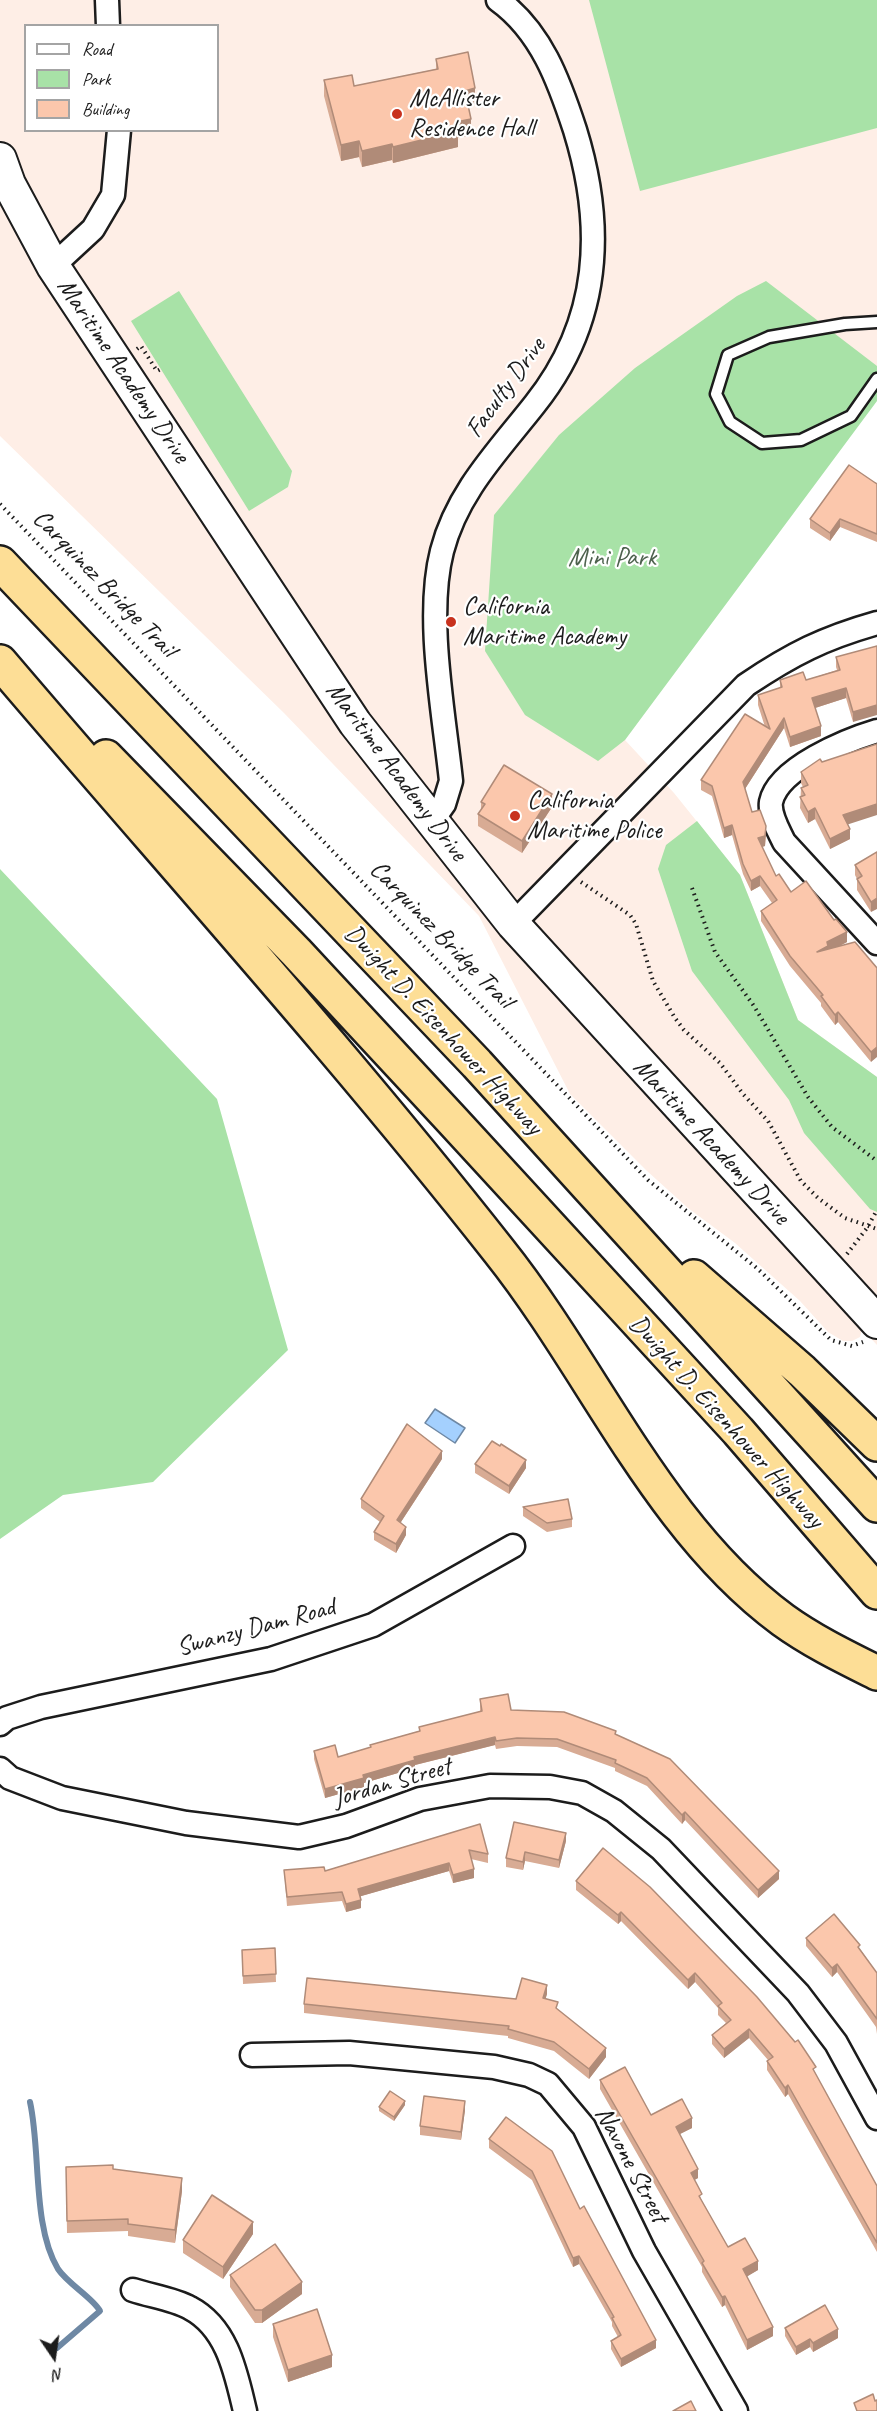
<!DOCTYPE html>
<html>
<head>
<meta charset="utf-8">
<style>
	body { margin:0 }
	#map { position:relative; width:877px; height:2411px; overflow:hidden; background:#fff; font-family:Caveat,sans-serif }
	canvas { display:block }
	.legend { position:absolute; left:24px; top:24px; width:195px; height:108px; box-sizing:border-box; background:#fff; border:2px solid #a4a4a4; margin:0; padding:8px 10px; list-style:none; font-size:18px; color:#1c1c1c }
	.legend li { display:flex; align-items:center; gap:12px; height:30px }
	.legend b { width:30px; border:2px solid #a4a4a4 }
	.north { position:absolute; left:24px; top:2327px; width:60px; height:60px; -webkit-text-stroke:4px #fff; paint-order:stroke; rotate:167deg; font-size:16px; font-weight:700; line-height:24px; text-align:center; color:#1c1c1c }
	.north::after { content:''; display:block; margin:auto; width:21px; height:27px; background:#1c1c1c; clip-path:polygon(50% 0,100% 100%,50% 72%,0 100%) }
</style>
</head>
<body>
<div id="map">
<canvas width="877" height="2411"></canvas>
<ul class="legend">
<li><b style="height:8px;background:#fff"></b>Road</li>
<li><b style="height:16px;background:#a8e2a7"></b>Park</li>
<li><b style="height:16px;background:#fbc7ac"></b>Building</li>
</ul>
<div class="north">N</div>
</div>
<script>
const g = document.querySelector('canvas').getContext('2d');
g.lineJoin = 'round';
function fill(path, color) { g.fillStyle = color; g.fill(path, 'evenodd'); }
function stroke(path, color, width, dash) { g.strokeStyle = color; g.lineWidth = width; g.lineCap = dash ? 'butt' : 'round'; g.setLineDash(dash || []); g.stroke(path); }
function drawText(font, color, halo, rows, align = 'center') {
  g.font = font + ' Caveat,sans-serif'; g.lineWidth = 4.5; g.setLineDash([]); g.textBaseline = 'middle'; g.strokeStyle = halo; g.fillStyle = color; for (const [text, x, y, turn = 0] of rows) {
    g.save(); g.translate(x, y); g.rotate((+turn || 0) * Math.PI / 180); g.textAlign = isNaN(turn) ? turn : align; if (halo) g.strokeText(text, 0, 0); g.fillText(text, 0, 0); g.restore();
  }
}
const built = new Path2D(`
	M0 0H877V400L777 530 625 740 674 793 740 875 798 1020 877 1077V1345L862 1329 860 1337 852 1341H843L828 1332 800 1301 735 1243 688 1208 647 1171 570 1094 479 916 284 713 0 436ZM26 26H218V130H26Z`);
const green = new Path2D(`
	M589 0H877V128L640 191Z
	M766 281 877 366V401L625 740 598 761 525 715 485 651 494 515 559 435 635 368 737 296Z
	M179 291 292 471 288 487 249 511 131 321Z
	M697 821 740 875 798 1020 877 1077V1212L870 1209 804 1133 789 1100 692 971 658 869 666 845Z
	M0 869 217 1099 288 1350 153 1482 63 1495 0 1539Z`);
const water = new Path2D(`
	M435 1409 465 1428 455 1443 425 1423Z`);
const stream = new Path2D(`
	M30 2102C41 2151 32 2226 58 2269 68 2284 93 2298 100 2311L57 2348`);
const path = new Path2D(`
	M137 349 141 346 157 371 161 369
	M0 504 648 1180 758 1269 831 1340 852 1346 863 1342
	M581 882 630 915 636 924 653 981 675 1018 684 1030 720 1063 743 1094 768 1121 801 1181 818 1198 845 1218 877 1229
	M692 888 715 952 754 1006 808 1097 832 1127 877 1161
	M847 1254 867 1228 877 1210`);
const lane = new Path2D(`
	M877 322 845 324 769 337 728 355 716 394 730 422 762 443 801 440 851 416 877 379`);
const street = new Path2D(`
	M107 0 108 26
	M53 266 93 229 113 195 119 130
	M877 731C847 740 778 768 771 802 769 815 779 831 784 842L877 943
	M432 821 444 804 451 781C444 713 425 617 442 551 457 492 499 450 535 404 601 321 605 227 575 130 559 81 541 31 498 0
	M513 924 746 685C792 654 824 638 877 623
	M0 1724 7 1718 41 1707 271 1659 373 1625 513 1546
	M0 1769 10 1778 62 1798 186 1823 299 1837 346 1826 420 1799 490 1786 550 1787 582 1793 614 1811 661 1849 798 1993 836 2043 877 2118
	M252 2055 349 2053 494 2067 529 2075 548 2084 584 2127 644 2251 736 2411
	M133 2290C151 2296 174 2299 190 2308 228 2328 236 2374 245 2411`);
const secondary = new Path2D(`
	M0 159 9 184 53 266 355 723 513 924 877 1322`);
const highway = new Path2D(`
	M0 563 477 1064 877 1505
	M0 662C167 858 340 1049 499 1251 594 1370 658 1528 783 1620 812 1641 845 1657 877 1673
	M106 757 296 952 452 1120 738 1431 877 1592
	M694 1277 802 1371 877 1444`);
const wall = new Path2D(`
	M436 59 475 104 468 106 471 135 458 138V147L393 163 392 160 362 167 359 157 341 161 324 96V80L354 86 436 69Z
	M874 482 877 484V542L840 527 830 541 810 528V519Z
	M877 646 853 722 846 698 815 708 821 736 790 747 784 728 745 789 752 812 766 836 765 846 762 847 776 876 791 892 847 942 838 947 877 968 871 1062 838 1022 835 1025 821 1006V1003L790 966 761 921V911L772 903 760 886 751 891 743 874 732 835 724 838 712 796 701 790V780L765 727 758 705V695L780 688V680H806L837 670 836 667V657Z
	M801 772 848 824 850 839 830 849 815 819 808 823 800 808 801 788 803 787 801 783Z
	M481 802 552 807 522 853 478 826V814L481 810Z
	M877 852 871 912 857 890V879L855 875V865Z
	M442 1459 401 1522 406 1535 396 1553 374 1540V1532L380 1522 361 1508V1499Z
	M475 1464 526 1468 509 1494 475 1473Z
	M523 1507 572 1519V1527L547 1532 523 1516Z
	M480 1699 511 1710 616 1734 779 1879 758 1898 685 1820 682 1824 647 1786 615 1771V1768L557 1747 517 1746 496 1749 495 1745 415 1765V1768L364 1783V1787L325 1798 314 1759V1751L338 1757 370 1748V1745L419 1731V1727L480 1712Z
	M480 1824 488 1854V1863L471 1859 474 1878 453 1883 449 1871 361 1896V1908L346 1912 342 1901 287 1906 284 1870 325 1871Z
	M566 1841 559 1868 525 1861 523 1870 506 1867V1858Z
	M603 1848 816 2076 877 2186V2252L788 2094 785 2097 767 2070V2061L768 2060 749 2038 724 2058 712 2044V2035L726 2023 718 2015V2008L695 1982 688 1989 621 1921 618 1924 576 1890V1881Z
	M806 1938 860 1949 877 1973V2034L876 2027 837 1972 832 1977 806 1946Z
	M275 1948 276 1982 243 1984 242 1950Z
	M547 1994 545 1999 558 2010 606 2057 589 2079 554 2051 508 2038V2036L304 2013V2004L516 1999Z
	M600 2080 651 2115 692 2128 680 2134 698 2178 694 2180 702 2201 728 2247 758 2270 747 2276 773 2336 747 2350 725 2305 722 2307 702 2272V2267L600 2089Z
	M405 2105 394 2121 379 2111V2107Z
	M465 2110 461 2140 420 2135V2126Z
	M506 2117 580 2209 656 2348 621 2367 611 2349V2341L618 2337 612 2326V2322L579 2264 573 2267 532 2180 489 2148V2139Z
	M66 2167 113 2169 182 2191 175 2243 128 2236V2231L67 2233Z
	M253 2234 223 2279 183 2253V2240Z
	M230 2275 302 2294 262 2323H255L230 2287Z
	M273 2324 332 2367 288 2382 273 2337Z
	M785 2328 838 2338 813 2352 810 2347 796 2355 785 2336Z`);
const shadedWall = new Path2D(`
	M475 88V104L465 107V91Z
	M471 119V135L458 138V147L393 163V147L456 122Z
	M359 141V157L341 161V145Z
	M392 144V160L362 167V151Z
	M840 519V527L830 541V533Z
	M846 688V698L812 709V698Z
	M877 705V715L853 722V712Z
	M784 718V728L743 792V782Z
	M821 726V736L790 747V737Z
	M552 794V807L522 853V841Z
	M877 804V815L843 826V815Z
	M815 808V819L808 823V812Z
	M732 825V835L724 838V828Z
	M766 826 765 846 758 848V838Z
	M850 829V839L830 849V839Z
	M760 876V886L751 891V881Z
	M877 898V909L871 912V902Z
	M847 932V942L828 952H817L827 942Z
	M838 1012V1022L835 1025V1015Z
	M877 1047V1057L871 1062V1052Z
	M442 1451V1459L397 1528V1520Z
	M526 1460V1468L509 1494V1486Z
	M406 1527V1535L396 1553V1544Z
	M495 1737V1745L415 1765V1768L364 1783V1787L325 1798V1789L363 1775 414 1757Z
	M685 1812V1820L682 1824V1815Z
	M566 1833V1841L559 1868V1860Z
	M525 1852V1861L523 1870V1862Z
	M449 1863V1871L358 1897V1889Z
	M474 1869V1878L453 1883V1875Z
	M779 1871V1879L758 1898V1890Z
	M361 1900V1908L346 1912V1904Z
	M621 1912V1921L618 1924V1915Z
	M837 1964V1972L832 1977V1968Z
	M695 1973V1982L688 1989V1980Z
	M547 1985V1994L543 2008V1998Z
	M749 2029V2038L724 2058V2049Z
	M606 2048V2057L589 2079V2069Z
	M788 2085V2094L785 2097V2088Z
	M405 2101V2105L394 2121V2117Z
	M465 2101V2110L461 2140V2132Z
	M692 2118V2128L676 2136V2127Z
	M698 2169V2178L691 2182V2173Z
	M182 2178V2191L175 2243V2230Z
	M253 2222V2234L223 2279V2267Z
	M579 2256V2264L573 2267V2258Z
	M758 2261V2270L743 2279V2269Z
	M302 2282V2294L262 2323V2310Z
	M725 2296V2305L722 2307V2297Z
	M773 2327V2336L747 2350V2340Z
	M838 2329V2338L813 2352V2343Z
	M810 2339V2347L796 2355V2347Z
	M656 2340V2348L621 2367V2359Z
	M332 2355V2367L288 2382V2370Z`);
const building = new Path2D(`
	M468 52 475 88 465 91 471 119 456 122 458 131 393 147 392 144 362 151 359 141 341 145 324 80 352 75 354 86 438 69 436 59Z
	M849 465 874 482 877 484V534L840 519 830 533 810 519Z
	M877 646V705L853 712 846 688 812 698 821 726 790 737 784 718 743 782 752 812 760 810 766 826 765 836 758 838 776 876 779 874 791 892 806 881 834 920 836 919 847 932 827 942 828 946 817 952 855 942 877 968V1047L871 1052 838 1012 835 1015 821 996 823 995 790 956 761 911 777 900 760 876 751 881 743 864 732 825 724 828 712 786 701 780 745 714 770 729 758 695 782 687 780 680 803 672 806 680 840 670 836 657Z
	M877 744V804L843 815 850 829 830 839 815 808 808 812 800 797 805 795 801 788 808 785 801 772 820 759 822 762Z
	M504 765 552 794 522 841 478 814 485 804 481 802Z
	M877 852V898L871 902 857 879 862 876 855 865Z
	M407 1424 442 1451 397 1520 406 1527 396 1544 374 1532 384 1516 361 1499Z
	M492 1441 500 1446 501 1444 526 1460 509 1486 475 1464Z
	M568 1499 572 1519 547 1523 523 1507Z
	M508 1694 511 1710 564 1712 616 1731 615 1734 670 1759 779 1871 758 1890 685 1812 682 1815 647 1778 615 1763 616 1760 557 1739 517 1738 496 1741 495 1737 414 1757 415 1760 363 1775 364 1778 325 1789 314 1751 335 1745 338 1757 371 1747 370 1745 420 1731 419 1727 482 1711 480 1699Z
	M514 1822 566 1833 559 1860 525 1852 523 1862 506 1858Z
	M480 1824 488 1854 469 1850 474 1869 453 1875 449 1863 358 1889 361 1900 346 1904 342 1892 287 1897 284 1870 324 1867 325 1871Z
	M603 1848 650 1887 757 1997 795 2042 798 2040 816 2067 813 2069 877 2186V2243L788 2085 785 2088 767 2061 773 2057 749 2029 724 2049 712 2035 731 2020 718 2006 722 2003 695 1973 688 1980 621 1912 618 1915 576 1881Z
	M834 1914 860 1945 858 1947 877 1973V2019L837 1964 832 1968 806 1938Z
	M275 1948 276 1974 243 1976 242 1950Z
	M307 1978 516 1999 522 1978 547 1985 543 1998 558 2002 556 2008 606 2048 589 2069 554 2042 508 2029 509 2026 304 2004Z
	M625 2067 651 2115 682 2099 692 2118 676 2127 698 2169 691 2173 702 2194 699 2196 728 2247 745 2238 758 2261 743 2269 773 2327 747 2340 725 2296 722 2297 702 2263 704 2261 600 2080Z
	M390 2091 405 2101 394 2117 379 2107Z
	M424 2096 465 2101 461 2132 420 2126Z
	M506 2117 552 2151 580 2209 584 2206 656 2340 621 2359 611 2341 621 2335 612 2318 614 2317 579 2256 573 2258 532 2171 489 2139Z
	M113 2165V2169L182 2178 175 2230 128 2224V2219L67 2221 66 2167Z
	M212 2195 253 2222 223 2267 183 2240Z
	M275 2244 302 2282 262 2310H255L230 2275Z
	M825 2305 838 2329 813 2343 810 2339 796 2347 785 2328Z
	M317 2309 332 2355 288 2370 273 2324Z
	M873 2394 875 2401 877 2400V2411H857L854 2403Z
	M691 2401 696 2411H673Z`);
const markers = [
	[397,114,6,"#c8321e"],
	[451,622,6,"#c8321e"],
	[515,816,6,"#c8321e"]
];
const poiNames = [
	["McAllister",409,99],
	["Residence Hall",409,129],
	["California",463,607],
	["Maritime Academy",463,637],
	["California",527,801],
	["Maritime Police",527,831]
];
const streetNames = [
	["Maritime Academy Drive",123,371,56],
	["Faculty Drive",506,388,-54],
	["Carquinez Bridge Trail",104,584,46],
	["Maritime Academy Drive",396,772,53],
	["Carquinez Bridge Trail",441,935,46],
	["Dwight D. Eisenhower Highway",443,1030,47],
	["Maritime Academy Drive",711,1142,47],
	["Dwight D. Eisenhower Highway",726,1422,48],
	["Swanzy Dam Road",256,1628,-15],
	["Jordan Street",392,1783,-16],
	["Navone Street",631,2165,62]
];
const parkNames = [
	["Mini Park",612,558]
];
fill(built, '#feeee6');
fill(green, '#a8e2a7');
fill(water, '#a4d0fe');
stroke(water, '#6e88a4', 1.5);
stroke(stream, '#6e88a4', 6);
stroke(lane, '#1c1c1c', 15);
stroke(street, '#1c1c1c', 27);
stroke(secondary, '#1c1c1c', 36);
stroke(highway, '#1c1c1c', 38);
stroke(path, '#1c1c1c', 4, [1.5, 4.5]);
stroke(lane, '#fff', 10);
stroke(street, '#fff', 22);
stroke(secondary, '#fff', 32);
stroke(highway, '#fdde96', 33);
fill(wall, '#d8ab94');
fill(shadedWall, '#b08b78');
fill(building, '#fbc7ac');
stroke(building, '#b08b78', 1.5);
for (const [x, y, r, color] of markers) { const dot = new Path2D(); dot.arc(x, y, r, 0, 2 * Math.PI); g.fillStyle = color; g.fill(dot); stroke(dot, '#fff', 2); }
drawText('26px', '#1c1c1c', '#fff', poiNames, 'left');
drawText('26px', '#1c1c1c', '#fff', streetNames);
drawText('26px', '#4d614d', '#fff', parkNames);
</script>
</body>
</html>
